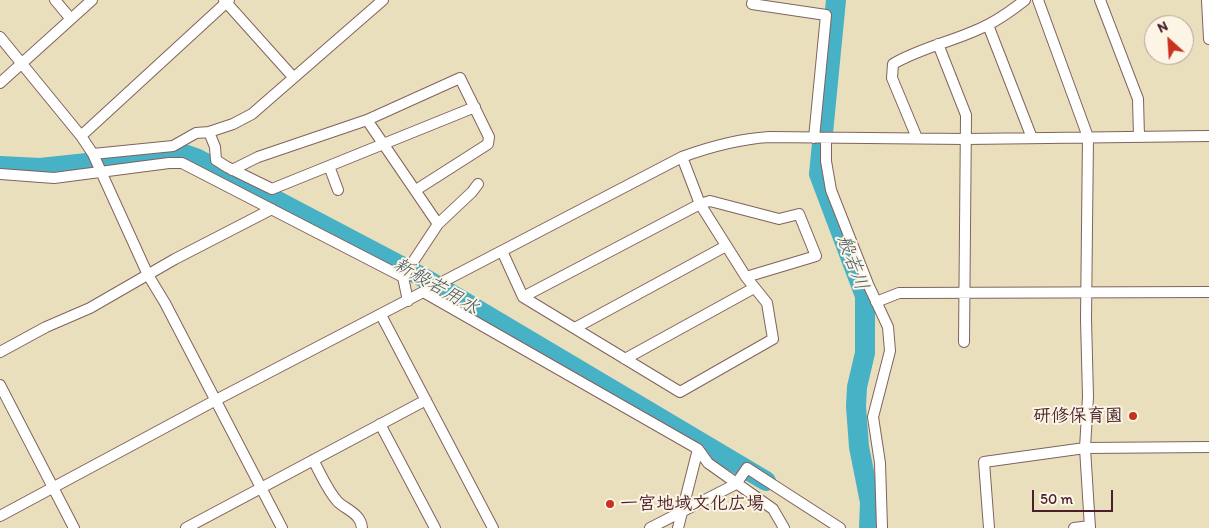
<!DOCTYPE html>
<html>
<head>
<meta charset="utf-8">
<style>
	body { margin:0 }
	#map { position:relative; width:1209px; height:528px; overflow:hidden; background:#eadfbc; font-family:Itim,sans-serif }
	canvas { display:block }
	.north { position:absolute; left:1144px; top:15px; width:50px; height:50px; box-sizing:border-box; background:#fcf5e5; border:1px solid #b59f9b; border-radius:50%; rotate:334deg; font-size:14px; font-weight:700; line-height:20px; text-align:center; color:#4a1f2b }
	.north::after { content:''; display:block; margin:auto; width:18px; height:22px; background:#c8321e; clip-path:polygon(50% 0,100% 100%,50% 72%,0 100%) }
	.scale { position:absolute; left:1032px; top:490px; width:81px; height:22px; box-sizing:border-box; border:2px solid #4a1f2b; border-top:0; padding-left:6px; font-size:15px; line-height:18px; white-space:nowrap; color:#4a1f2b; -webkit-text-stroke:4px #fcf5e5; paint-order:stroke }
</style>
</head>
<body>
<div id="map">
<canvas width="1209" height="528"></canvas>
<div class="north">N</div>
<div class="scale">50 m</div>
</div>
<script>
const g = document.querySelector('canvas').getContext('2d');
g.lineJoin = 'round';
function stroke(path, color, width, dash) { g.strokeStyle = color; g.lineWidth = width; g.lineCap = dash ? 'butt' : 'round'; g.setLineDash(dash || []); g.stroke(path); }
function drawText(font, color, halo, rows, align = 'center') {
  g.font = font + ' Itim,"Klee One",sans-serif'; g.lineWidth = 4; g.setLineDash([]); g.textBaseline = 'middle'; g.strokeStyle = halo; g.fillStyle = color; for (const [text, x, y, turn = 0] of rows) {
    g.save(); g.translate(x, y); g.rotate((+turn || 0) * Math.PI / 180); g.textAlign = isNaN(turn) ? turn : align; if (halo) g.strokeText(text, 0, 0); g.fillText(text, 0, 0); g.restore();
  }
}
const river = new Path2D(`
	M836 0 819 174 865 296V353L857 387 856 406 859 447 870 502 869 528
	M0 166 40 168 181 153 198 159 426 279 766 481`);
const minor = new Path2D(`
	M55 0 70 18
	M224 0 293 77
	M753 0 752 4 826 15 814 138
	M1038 0 1088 137 1086 319 1088 397 1085 448 1090 528
	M1100 0 1138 99 1139 137
	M1207 0 1209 39
	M988 25 1032 138
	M0 37 81 136 93 154 148 275 165 303 282 528
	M938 44 966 115 964 342
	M0 83 92 0
	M367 120 438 224
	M81 136 229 0
	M826 138V161L831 190 868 284 888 327 890 351 873 417 880 463 882 528
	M917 138 892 78 893 64C920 48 951 42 979 29 996 22 1011 11 1025 0
	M93 154 173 146 196 133 209 132
	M329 166 475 107
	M232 170 258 157 367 120 460 78 489 137 488 144 416 190
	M0 174 54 178 169 163H182L403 277 408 301
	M338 190 329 166 272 189 227 167 216 160 215 147 209 132 233 124 252 114 383 0
	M502 251 523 297 680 392 773 339 767 303 746 277 700 204 682 157
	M403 277 438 224 472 192 478 184
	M425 293 698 449 708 463 773 509 784 528
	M523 297 700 204 710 201 779 219 799 214 816 256 746 277
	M876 302 899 293 1209 292
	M381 315 493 528
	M575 328 726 246
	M0 352 46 327 90 308 175 259 272 209
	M625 359 754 288
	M0 385 74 528
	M380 424 435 528
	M313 460C321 474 327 490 338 502 347 510 361 514 362 528
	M0 516 216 400 682 157C712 146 738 139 769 137L966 139 1209 136
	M186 528 426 400
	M650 528 736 484 747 468 840 528
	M678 528 698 449
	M989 528 984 462 1085 448 1209 447
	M1074 528 1090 526`);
const markers = [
	[1133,416,5,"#c8321e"],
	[610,504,5,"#c8321e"]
];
const poiNames = [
	["研修保育園",1123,416],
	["一宮地域文化広場",620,504,"left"]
];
const waterNames = [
	["般若川",852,263,70],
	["新般若用水",436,287,30]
];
stroke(river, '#47b1c5', 20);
stroke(minor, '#82625e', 12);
stroke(minor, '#fff', 10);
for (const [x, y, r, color] of markers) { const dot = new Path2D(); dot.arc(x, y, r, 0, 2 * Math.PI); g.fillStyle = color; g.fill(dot); stroke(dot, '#fcf5e5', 2); }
drawText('bold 18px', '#4a1f2b', '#fcf5e5', poiNames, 'right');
drawText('italic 19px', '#495969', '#fcf5e5', waterNames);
</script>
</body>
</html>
